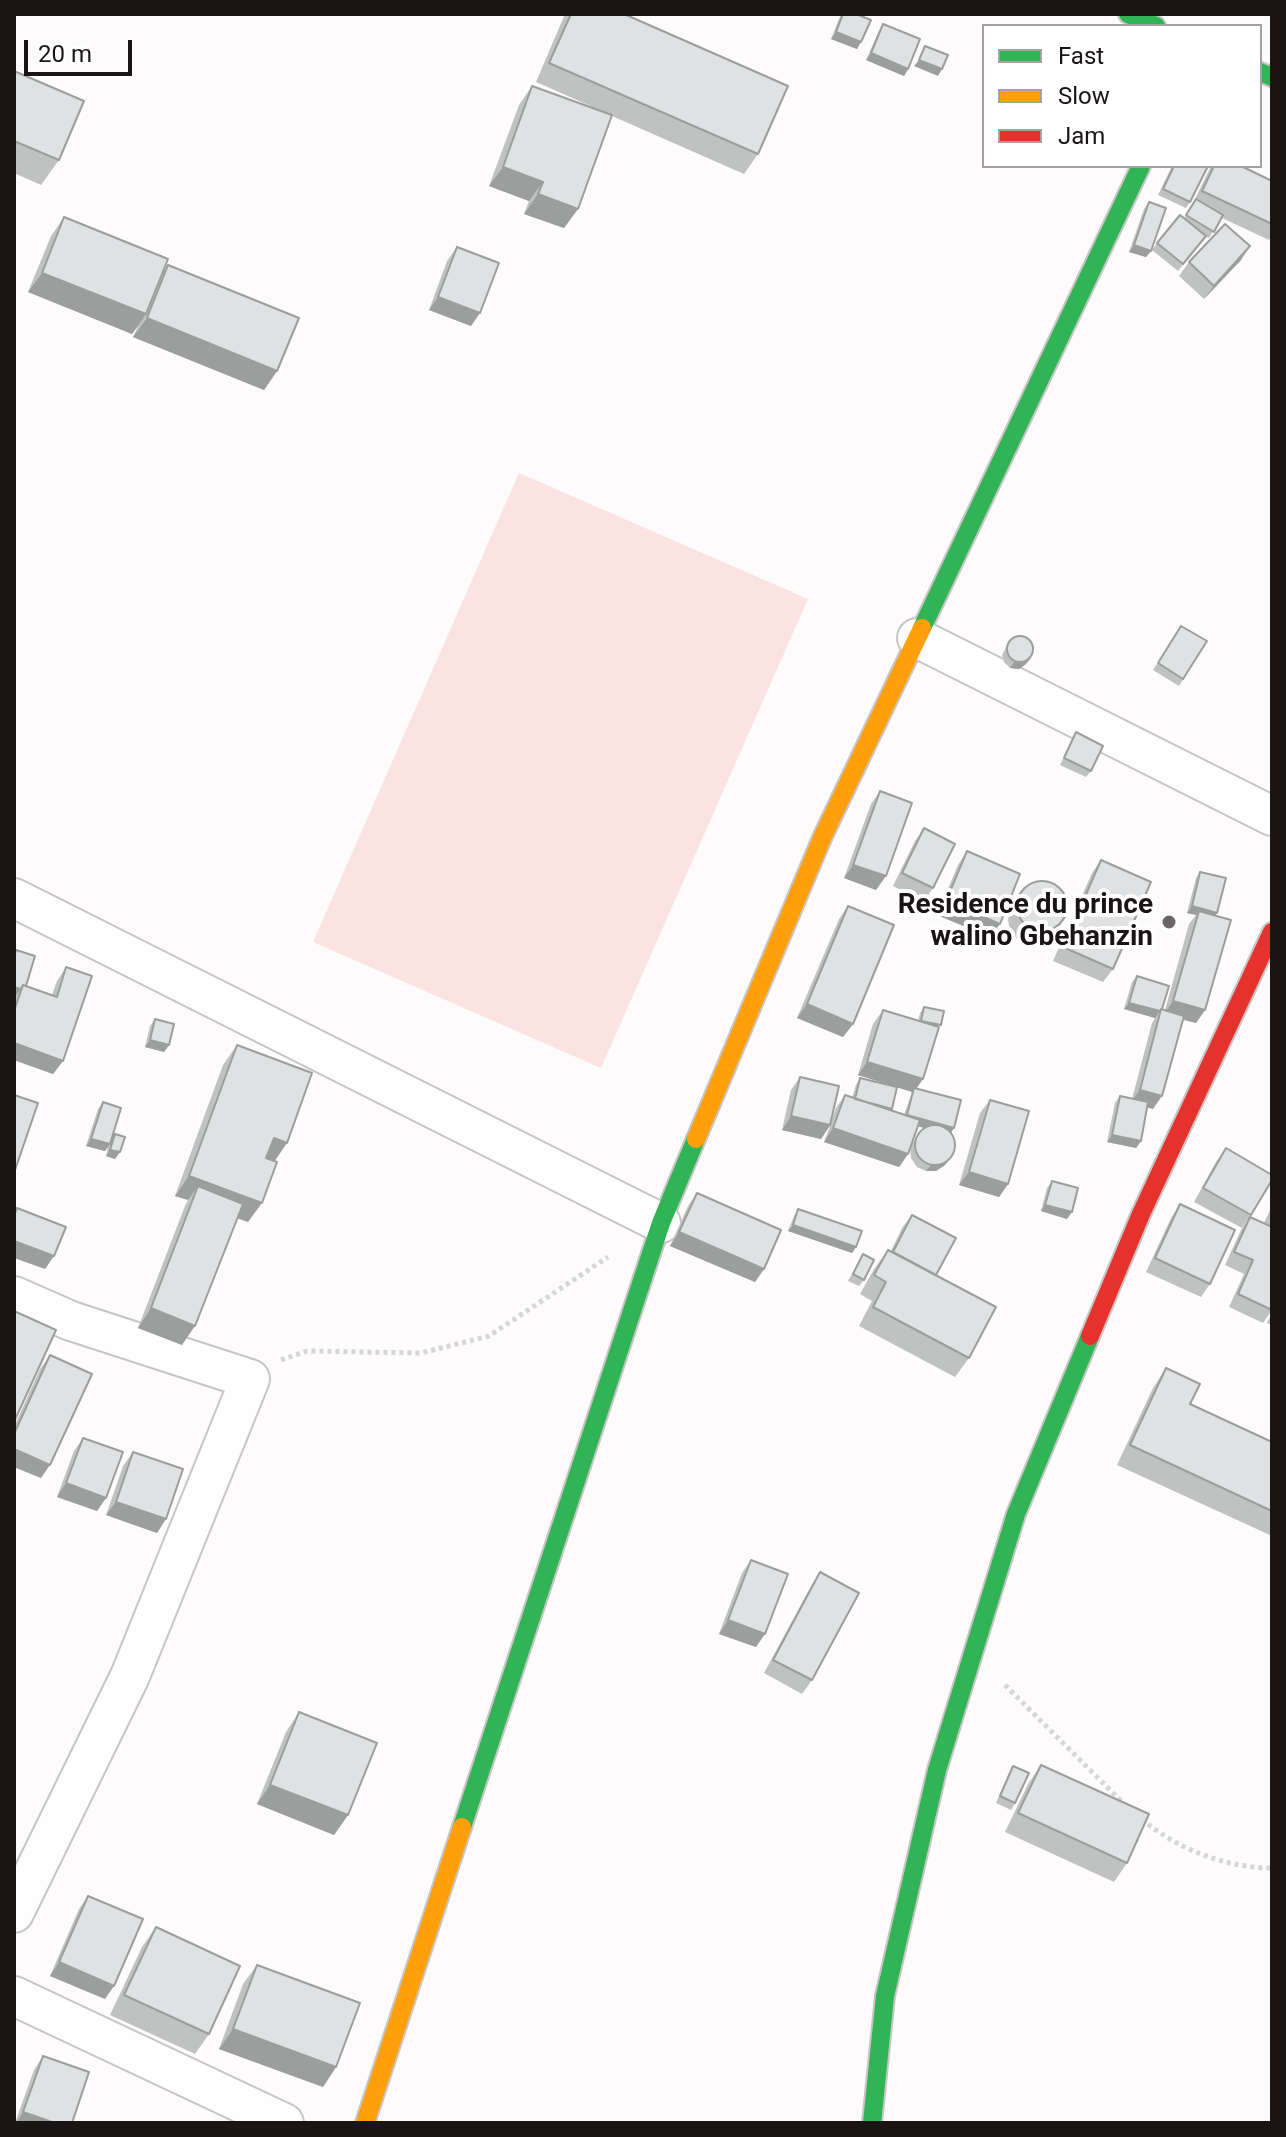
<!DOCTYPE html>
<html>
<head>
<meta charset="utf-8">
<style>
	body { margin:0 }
	#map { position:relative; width:1286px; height:2137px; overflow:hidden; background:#fdfbfb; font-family:Roboto,sans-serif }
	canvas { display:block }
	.frame { position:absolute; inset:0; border:16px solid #1a1414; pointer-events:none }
	.legend { position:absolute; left:982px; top:24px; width:280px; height:144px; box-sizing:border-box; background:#fff; border:2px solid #a3a1a1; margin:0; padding:10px 14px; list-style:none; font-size:24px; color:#1a1414 }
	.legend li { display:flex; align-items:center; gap:16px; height:40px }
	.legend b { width:40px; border:2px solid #a3a1a1 }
	.scale { position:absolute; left:24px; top:40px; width:108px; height:36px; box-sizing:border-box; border:4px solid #1a1414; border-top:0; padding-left:10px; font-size:24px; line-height:28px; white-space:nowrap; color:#1a1414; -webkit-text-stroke:6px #fff; paint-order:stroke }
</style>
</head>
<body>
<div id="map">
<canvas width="1286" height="2137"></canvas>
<div class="frame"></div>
<ul class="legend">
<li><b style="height:10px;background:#30b455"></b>Fast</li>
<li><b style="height:10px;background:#ff9f0a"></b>Slow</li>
<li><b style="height:10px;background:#e5322d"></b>Jam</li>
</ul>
<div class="scale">20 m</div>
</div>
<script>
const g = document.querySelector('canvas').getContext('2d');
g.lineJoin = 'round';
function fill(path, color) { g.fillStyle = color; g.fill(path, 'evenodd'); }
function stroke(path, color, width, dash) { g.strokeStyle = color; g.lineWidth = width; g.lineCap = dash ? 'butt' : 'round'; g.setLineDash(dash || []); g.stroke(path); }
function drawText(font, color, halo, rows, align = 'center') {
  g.font = font + ' Roboto,sans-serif'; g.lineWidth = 8; g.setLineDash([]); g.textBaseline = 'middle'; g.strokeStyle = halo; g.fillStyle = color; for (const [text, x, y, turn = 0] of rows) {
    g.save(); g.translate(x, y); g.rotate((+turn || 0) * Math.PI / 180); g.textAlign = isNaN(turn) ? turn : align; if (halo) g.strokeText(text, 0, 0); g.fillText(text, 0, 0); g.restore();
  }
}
const green = new Path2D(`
	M519 473 808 599 601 1068 313 942Z`);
const path = new Path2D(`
	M281 1360 307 1351 421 1353 489 1336 608 1257
	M1005 1685 1125 1805
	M1142 1819C1176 1849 1227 1868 1272 1868`);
const street = new Path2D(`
	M917 638 1272 816
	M14 898 661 1223
	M14 1296 71 1321 250 1379 130 1676 14 1913
	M14 1996 284 2123`);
const fast = new Path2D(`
	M1128 14 1156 26
	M1260 72 1272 77
	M922 628 1141 166
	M462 1827 661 1223 696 1139
	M872 2123 885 1996 937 1770 1016 1514 1090 1336`);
const slow = new Path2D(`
	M696 1139 822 838 922 628
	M365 2123 462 1827`);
const jam = new Path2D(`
	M1090 1336 1141 1214 1272 932`);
const wall = new Path2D(`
	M565 14H624L758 154 744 174 612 116 578 209 564 228 524 214 529 201 489 186 519 105 532 86 604 112 536 82Z
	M841 14H856L857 49 831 39Z
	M883 24 908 69 904 76 866 60 879 31Z
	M14 71 59 160 41 185 14 173Z
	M1172 166H1208L1190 202 1186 208 1158 195Z
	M1211 166H1241L1272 181V235L1269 240 1222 218 1209 238 1205 236 1178 271 1152 250 1157 243 1184 218 1193 203Z
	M1149 202 1151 251 1146 257 1129 252 1144 209Z
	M64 217 162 273 168 265 277 371 264 390 133 337 138 326 132 334 28 292 51 236Z
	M457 247 471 326 429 310 447 261Z
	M1241 260 1204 299 1179 276 1189 262Z
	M1181 626 1207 641 1179 686 1153 670Z
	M1010 640 1026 664 1019 669 1010 668 1004 662 1002 655Z
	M1076 732 1091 771 1086 777 1060 765 1072 739Z
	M880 791 876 890 844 878 871 804Z
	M924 828 933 888 924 901 893 886 915 841Z
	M967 851 990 937 937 915 958 865Z
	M1101 860 1113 969 1103 982 1053 961 1092 873Z
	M1200 872 1215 915 1205 1010 1196 1023 1183 1020 1153 1109 1147 1107 1141 1141 1136 1148 1107 1142 1115 1103 1120 1096 1132 1099 1152 1023 1155 1018 1124 1009 1132 982 1137 976 1162 1009 1165 1010 1189 924 1196 915 1187 913 1196 878Z
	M1026 886 1066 917 1049 939 1039 944H1028L1017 939 1010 930 1008 920 1010 908Z
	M848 906 853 1024 843 1037 797 1018 839 919Z
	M16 950 26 986 52 995 57 981 66 967 63 1061 53 1074 14 1060V998L16 995H14V953Z
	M924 1007 938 1029 917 1088 950 1134 945 1165 936 1171H926L917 1167 911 1158 910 1148 908 1154 899 1167 824 1142 830 1126 821 1139 782 1130 791 1090 800 1077 830 1124 836 1108 845 1095 852 1098 856 1085 860 1078 891 1111 904 1115 912 1092 858 1075 873 1024 883 1010 918 1021 920 1013ZM918 1126 925 1128 919 1132 911 1146Z
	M155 1019 169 1045 164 1052 145 1047 150 1026Z
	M237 1045 274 1161 248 1222 237 1218 182 1345 138 1328 185 1206 188 1200 175 1196 223 1065Z
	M990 1100 1008 1184 999 1197 959 1185 980 1113Z
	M103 1102 112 1138 115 1134 120 1152 115 1159 106 1156 108 1147 105 1151 86 1146 98 1109Z
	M1226 1148 1251 1215 1242 1228 1194 1202 1216 1162Z
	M1052 1181 1067 1219 1041 1211 1047 1188Z
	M697 1193 764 1269 755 1282 670 1246 688 1206Z
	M1180 1204 1210 1284 1201 1297 1146 1272 1171 1218Z
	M1272 1206V1310L1263 1323 1229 1307 1244 1274 1225 1265 1241 1230 1250 1217 1264 1223Z
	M798 1209 856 1247 852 1253 788 1231 794 1216Z
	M912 1215 969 1358 955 1377 859 1326 872 1301 860 1294 874 1269 888 1250 891 1251 902 1228Z
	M863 1254 864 1280 859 1286 848 1281Z
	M1272 1313V1325L1267 1323Z
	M50 1355 41 1478 14 1467V1427L40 1369Z
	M1166 1368 1190 1404 1272 1442V1536L1117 1465 1153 1388Z
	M83 1438 106 1498 97 1511 57 1497 74 1451Z
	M133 1452 157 1533 106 1515 123 1466Z
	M751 1560 756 1647 719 1634 742 1573Z
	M820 1572 812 1680 802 1694 764 1673 811 1586Z
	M299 1712 348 1815 334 1835 257 1804 286 1732Z
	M1041 1765 1127 1863 1114 1882 1005 1832 1028 1784Z
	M1013 1766 1015 1803 1011 1810 996 1803 1009 1773Z
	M88 1896 105 1999 50 1976 79 1909Z
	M156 1927 209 2034 195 2054 110 2015 142 1947Z
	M257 1965 336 2067 323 2087 219 2049 243 1984Z
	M43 2056 72 2123H15L34 2070Z`);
const shadedWall = new Path2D(`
	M836 32 861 42 857 49 831 39Z
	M871 53 908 69 904 76 866 60Z
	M919 60 942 69 938 76 914 66Z
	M503 167 543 182 529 201 489 186Z
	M538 194 578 209 564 228 524 214Z
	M1134 245 1151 251 1146 257 1129 252Z
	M1250 246 1241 260 1204 299 1214 286Z
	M42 273 146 314 132 334 28 292Z
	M438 297 480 313 471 326 429 310Z
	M147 318 277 371 264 390 133 337Z
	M1031 658 1026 664 1019 669 1010 668 1015 661Z
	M853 865 886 876 876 890 844 878Z
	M946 901 1000 924 990 937 937 915Z
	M1192 906 1217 913 1212 920 1199 911 1196 915 1187 913Z
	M1066 917 1049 939 1039 944H1028L1017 939 1027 926Z
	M14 987 21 989 16 995H14Z
	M1173 1001 1205 1010 1196 1023 1164 1014Z
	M1129 1003 1160 1011 1155 1018 1124 1009Z
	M807 1004 853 1024 843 1037 797 1018Z
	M150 1040 169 1045 164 1052 145 1047Z
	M14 1043 63 1061 53 1074 14 1060Z
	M867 1062 923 1079 914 1092V1088L912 1092 858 1075Z
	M1140 1090 1162 1096 1153 1109 1130 1103Z
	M907 1115 954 1128 950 1135 902 1122Z
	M791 1116 830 1125 821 1139 782 1130Z
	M833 1128 908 1154 899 1167 824 1142Z
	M1112 1135 1141 1141 1136 1148 1107 1142Z
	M274 1138 287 1143 274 1162 260 1157Z
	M91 1139 110 1144 105 1151 86 1146Z
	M110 1150 120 1152 115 1159 106 1156Z
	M950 1159 945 1165 936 1171H926L931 1165Z
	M969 1172 1008 1184 999 1197 959 1185Z
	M189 1176 262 1203 248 1222 192 1202 198 1186 188 1200 175 1196Z
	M1045 1205 1072 1212 1067 1219 1041 1211Z
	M793 1225 856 1247 852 1253 788 1231Z
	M679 1232 764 1269 755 1282 670 1246Z
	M14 1241 54 1256 45 1269 14 1258Z
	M151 1308 195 1326 182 1345 138 1328Z
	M14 1449 50 1465 41 1478 14 1467Z
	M66 1483 106 1498 97 1511 57 1497Z
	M116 1502 166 1519 157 1533 106 1515Z
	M728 1620 765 1634 756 1647 719 1634Z
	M270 1785 348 1815 334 1835 257 1804Z
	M59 1962 114 1986 105 1999 50 1976Z
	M233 2029 336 2067 323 2087 219 2049Z
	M23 2112 55 2123H16Z`);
const building = new Path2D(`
	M571 14H624L788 86 758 154 549 63Z
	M843 14H856L871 20 861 42 836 32Z
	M883 24 920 39 908 69 871 53Z
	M925 46 948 55 942 69 919 60Z
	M14 71 84 101 59 160 14 141Z
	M532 86 612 115 578 209 538 194 543 182 503 167Z
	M1174 166H1208L1190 202 1163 189Z
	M1214 166H1241L1272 181V224L1202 191Z
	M1196 199 1223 215 1214 232 1186 215Z
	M1149 202 1166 208 1151 251 1134 245Z
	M1180 215 1206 236 1183 264 1157 243Z
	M64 217 168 259 146 314 42 273Z
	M1225 224 1250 246 1214 286 1189 262Z
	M457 247 499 263 480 313 438 297Z
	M168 265 299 318 277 371 147 318Z
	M1181 626 1207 641 1183 679 1158 663Z
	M1007 649a13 13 0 1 1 26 0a13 13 0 1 1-26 0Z
	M1076 732 1103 746 1091 771 1064 758Z
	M880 791 912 803 886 876 853 865Z
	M924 828 955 844 933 888 902 873Z
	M967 851 1020 874 1000 924 946 901Z
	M1101 860 1151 882 1113 969 1063 947Z
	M1200 872 1226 878 1217 913 1192 906Z
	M1017 906a25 25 0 1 1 50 0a25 25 0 1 1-50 0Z
	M848 906 894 925 853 1024 807 1004Z
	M1199 911 1231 920 1205 1010 1173 1001Z
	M16 950 35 956 26 986 23 985 21 989 14 987V957Z
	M66 967 92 976 63 1061 14 1043V1011L23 985 57 997Z
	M1137 976 1169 986 1162 1009 1160 1011 1129 1003Z
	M924 1007 944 1011 941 1025 921 1021Z
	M1161 1009 1184 1016 1162 1096 1140 1090Z
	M883 1010 939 1027 923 1079 867 1062Z
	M155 1019 174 1024 169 1045 150 1040Z
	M237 1045 312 1073 287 1143 274 1138 266 1158 277 1162 262 1203 189 1176Z
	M800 1077 839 1086 830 1125 791 1116Z
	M860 1078 897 1087 892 1109 855 1099Z
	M914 1088 961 1100 954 1128 907 1115Z
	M14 1095 38 1103 14 1173Z
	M845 1095 920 1120 908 1154 833 1128Z
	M1120 1096 1148 1102 1141 1141 1112 1135Z
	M990 1100 1029 1111 1008 1184 969 1172Z
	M103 1102 121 1108 110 1144 91 1139Z
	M915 1145a20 20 0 1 1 40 0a20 20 0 1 1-40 0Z
	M115 1134 125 1137 120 1152 110 1150Z
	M1226 1148 1272 1175V1180L1251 1215 1203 1188Z
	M1052 1181 1078 1188 1072 1212 1045 1205Z
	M198 1186 243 1204 195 1326 151 1308Z
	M697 1193 781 1230 764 1269 679 1232Z
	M1180 1204 1235 1230 1210 1284 1155 1258Z
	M17 1208 66 1227 54 1256 14 1241V1216Z
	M798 1209 862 1231 856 1247 793 1225Z
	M912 1215 956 1238 936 1275 893 1252Z
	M1250 1217 1272 1227V1310L1238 1294 1253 1260 1234 1252Z
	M888 1250 996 1307 969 1358 873 1307 886 1282 874 1275Z
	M863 1254 874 1260 864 1280 853 1274Z
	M14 1311 56 1330 14 1422Z
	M50 1355 92 1374 50 1465 14 1449V1434Z
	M1166 1368 1200 1384 1190 1404 1272 1442V1511L1130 1445Z
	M83 1438 123 1452 106 1498 66 1483Z
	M133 1452 183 1469 166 1519 116 1502Z
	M751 1560 788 1574 765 1634 728 1620Z
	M820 1572 859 1593 812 1680 773 1660Z
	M299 1712 377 1743 348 1815 270 1785Z
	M1041 1765 1149 1814 1127 1863 1018 1813Z
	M1013 1766 1029 1773 1015 1803 1000 1796Z
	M88 1896 143 1919 114 1986 59 1962Z
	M156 1927 240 1966 209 2034 124 1995Z
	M257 1965 360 2003 336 2067 233 2029Z
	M43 2056 89 2072 72 2123H55L23 2112Z`);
const markers = [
	[1169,922,8,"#696565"]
];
const poiNames = [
	["Residence du prince",1153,906],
	["walino Gbehanzin",1153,938]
];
fill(green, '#fbe3e1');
stroke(street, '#c8c5c5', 42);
stroke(fast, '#c8c5c5', 22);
stroke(slow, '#c8c5c5', 22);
stroke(jam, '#c8c5c5', 22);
stroke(path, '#d7d6d6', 5, [4, 4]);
stroke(street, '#fffefe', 38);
stroke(fast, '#30b455', 18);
stroke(slow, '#ff9f0a', 18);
stroke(jam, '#e5322d', 18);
fill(wall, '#c0c2c2');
fill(shadedWall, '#9c9e9e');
fill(building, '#dfe1e2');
stroke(building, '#9c9e9e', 2);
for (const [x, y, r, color] of markers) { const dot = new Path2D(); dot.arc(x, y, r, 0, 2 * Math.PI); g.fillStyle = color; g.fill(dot); stroke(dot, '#fff', 3); }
drawText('bold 28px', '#1a1414', '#fff', poiNames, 'right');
</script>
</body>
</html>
